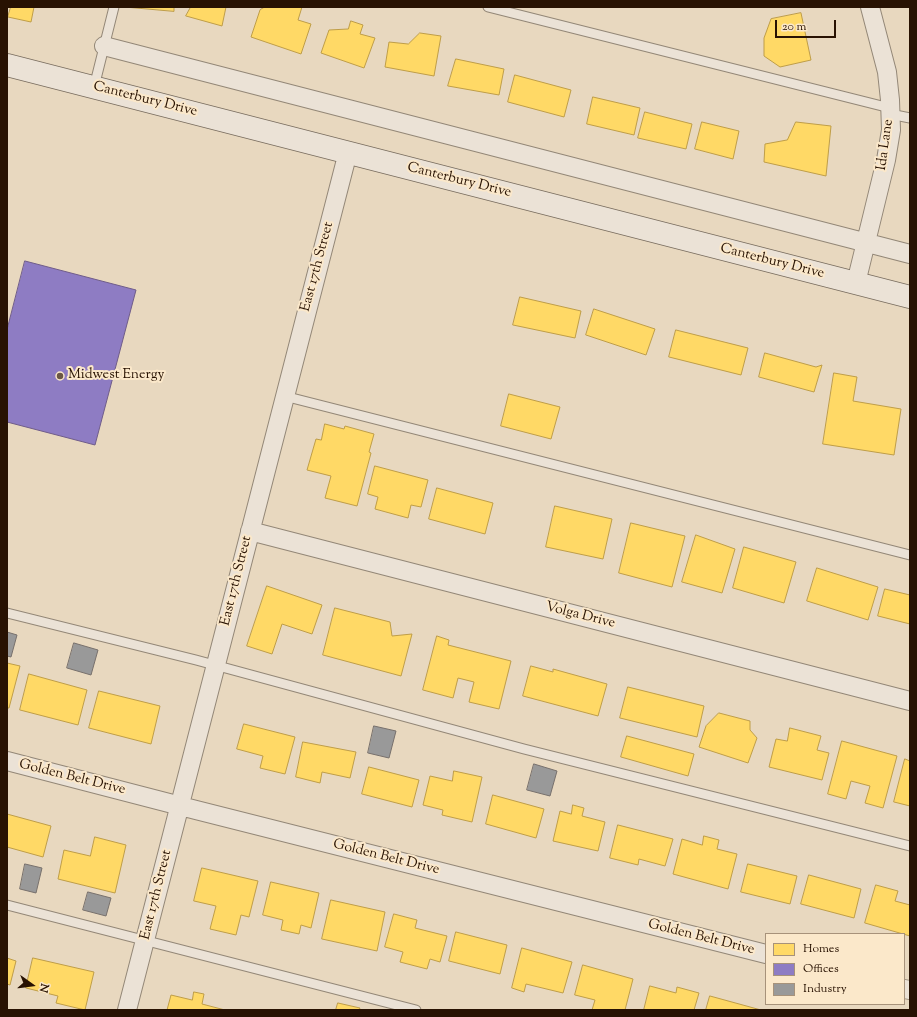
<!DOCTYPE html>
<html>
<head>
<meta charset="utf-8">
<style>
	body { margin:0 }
	#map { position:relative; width:917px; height:1017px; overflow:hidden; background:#e8d8bf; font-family:"Sorts Mill Goudy",serif }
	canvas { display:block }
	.frame { position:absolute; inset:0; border:8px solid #281202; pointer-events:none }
	.legend { position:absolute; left:765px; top:933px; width:140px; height:72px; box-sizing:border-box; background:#fbe8ca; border:1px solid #a7927a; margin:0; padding:5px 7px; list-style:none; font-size:12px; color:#281202 }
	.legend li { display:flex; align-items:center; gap:8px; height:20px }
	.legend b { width:20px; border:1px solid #a7927a }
	.north { position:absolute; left:12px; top:965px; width:40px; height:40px; -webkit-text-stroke:3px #fbe8ca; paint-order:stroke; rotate:104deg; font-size:11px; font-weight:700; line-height:16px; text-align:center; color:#281202 }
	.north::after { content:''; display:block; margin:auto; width:14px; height:18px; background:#281202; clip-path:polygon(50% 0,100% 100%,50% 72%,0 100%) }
	.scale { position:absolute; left:775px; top:20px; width:61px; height:18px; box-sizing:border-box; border:2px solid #281202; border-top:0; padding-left:5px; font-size:12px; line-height:14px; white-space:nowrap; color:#281202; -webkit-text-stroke:3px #fbe8ca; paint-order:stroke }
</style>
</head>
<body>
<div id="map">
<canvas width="917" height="1017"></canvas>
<div class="frame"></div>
<ul class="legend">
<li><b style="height:11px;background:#ffd966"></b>Homes</li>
<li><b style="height:11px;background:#8e7cc3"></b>Offices</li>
<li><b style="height:11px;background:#999"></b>Industry</li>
</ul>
<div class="north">N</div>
<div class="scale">20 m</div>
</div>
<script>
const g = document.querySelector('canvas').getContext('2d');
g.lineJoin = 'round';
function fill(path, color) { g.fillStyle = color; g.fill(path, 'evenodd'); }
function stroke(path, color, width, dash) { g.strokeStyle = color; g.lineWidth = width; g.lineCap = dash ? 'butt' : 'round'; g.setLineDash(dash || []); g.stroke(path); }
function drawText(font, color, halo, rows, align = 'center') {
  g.font = font + ' "Sorts Mill Goudy",serif'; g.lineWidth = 4; g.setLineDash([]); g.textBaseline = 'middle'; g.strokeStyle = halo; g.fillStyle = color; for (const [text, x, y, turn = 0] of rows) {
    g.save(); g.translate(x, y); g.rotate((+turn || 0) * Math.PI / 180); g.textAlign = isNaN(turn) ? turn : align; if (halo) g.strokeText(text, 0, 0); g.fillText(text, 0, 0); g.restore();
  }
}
const homes = new Path2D(`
	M11 7H34L31 22 8 17Z
	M125 7H174V11Z
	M191 7H226L222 26 186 16Z
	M265 7H302L298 20 311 24 301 54 251 37 260 10Z
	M801 13 811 60 780 67 764 56V38L771 19Z
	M351 21 363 25 360 34 375 38 364 68 321 53 329 30 348 29Z
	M420 33 441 36 434 76 385 67 389 42 408 44Z
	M456 59 504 69 499 95 448 86Z
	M515 75 571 90 564 117 508 102Z
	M593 97 640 108 634 135 587 124Z
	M645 112 692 124 686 149 638 138Z
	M702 122 739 131 733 159 695 149Z
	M796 122 831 126 826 176 764 162 765 144 787 140Z
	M520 297 581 311 575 338 513 325Z
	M594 309 655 329 646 355 586 335Z
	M676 330 748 348 741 375 669 357Z
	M765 353 816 367 822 365 814 392 759 377Z
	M834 373 857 377 853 401 901 409 894 455 823 444Z
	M509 394 560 407 551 439 501 426Z
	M325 424 344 429 345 426 374 434 369 452 371 453 357 506 325 498 331 476 307 470 316 439 321 440Z
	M375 466 428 480 421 507 411 505 408 518 375 509 378 497 368 494Z
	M437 488 493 503 485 534 429 519Z
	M555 506 612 519 603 559 546 547Z
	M631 523 685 536 672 587 619 573Z
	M696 535 735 549 722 593 682 582Z
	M744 547 796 562 784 603 733 588Z
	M817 568 878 587 868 620 807 601Z
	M267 586 322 605 312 634 282 624 272 654 247 646Z
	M885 589 910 595V624L878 616Z
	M335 608 390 622 392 636 412 634 401 676 323 655Z
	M437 636 449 640 448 645 511 661 499 709 469 702 474 682 458 678 453 698 423 690Z
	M7 663 20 666 9 708H7Z
	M531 666 553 672V669L607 684 598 716 523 696Z
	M29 674 87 690 78 725 20 710Z
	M628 687 704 706 697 737 620 718Z
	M99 691 160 706 151 744 89 728Z
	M719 713 750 721V730L757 738 748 763 699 747 706 726Z
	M244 724 295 737 285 774 260 768 263 756 237 749Z
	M790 728 821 736 817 750 829 753 822 780 769 767 776 739 787 741Z
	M627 736 694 754 688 776 621 757Z
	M842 741 897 756 883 808 865 803 870 786 851 781 846 799 828 794Z
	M303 742 356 752 350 778 322 772 320 783 296 777Z
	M905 759 910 761V806L894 802Z
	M369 767 419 780 412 807 362 794Z
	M454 771 482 777 472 822 442 815 443 810 423 805 430 776 452 781Z
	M493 795 544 809 536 838 486 824Z
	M573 805 584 808 582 816 605 822 598 851 553 841 560 811 571 814Z
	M7 814 51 826 43 857 7 847Z
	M618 825 673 839 665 866 639 859 638 865 610 858Z
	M704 836 719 840 717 849 737 854 728 889 673 874 682 839 702 845Z
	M95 837 126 845 115 893 58 879 64 850 90 856Z
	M748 864 797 876 790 904 741 892Z
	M202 868 258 881 249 917 241 915 236 935 210 929 216 906 194 901Z
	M809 875 861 889 854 918 801 904Z
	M271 882 319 893 311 928 301 925 299 934 281 930 283 920 263 915Z
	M876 885 898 891 895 901 910 905V936L865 923Z
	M331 900 385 912 377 951 322 939Z
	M394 914 417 920 415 928 447 936 440 962 430 959 427 969 400 962 403 952 385 947Z
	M456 932 507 945 500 974 449 961Z
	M522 948 572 962 563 993 526 984 524 992 512 988Z
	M7 958 16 961 10 985 7 984Z
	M33 958 94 972 85 1010 56 1003 58 996 26 988Z
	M583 965 633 979 625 1010H592L595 1000 575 995Z
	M650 986 676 993 677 987 699 993 694 1010H644Z
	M194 992 204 994 202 1004 225 1010H167L171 995 192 1000Z
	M710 996 761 1010H706Z
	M338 1003 360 1008 359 1010H336Z`);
const offices = new Path2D(`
	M25 261 136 290 95 445 7 422V330Z`);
const industry = new Path2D(`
	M7 632 17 635 11 657 7 656Z
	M74 643 98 650 91 675 67 668Z
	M374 726 396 731 389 758 368 753Z
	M534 764 557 771 550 796 527 790Z
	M25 864 42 868 36 893 20 889Z
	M88 892 111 898 106 916 83 910Z`);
const lane = new Path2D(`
	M488 7 890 108
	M94 87 114 7
	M890 114 910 118
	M284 396 910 555
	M7 613 196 660 524 749 910 846
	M7 905 416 1010`);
const street = new Path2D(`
	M104 46 910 254
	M856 283 886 160 891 130 890 100 887 72 870 7
	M250 531 910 701
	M7 761 196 810 766 954
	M904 989 910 990
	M127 1010 348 152`);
const secondary = new Path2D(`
	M7 65 910 297`);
const markers = [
	[60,376,4,"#6b5744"]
];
const streetNames = [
	["Canterbury Drive",145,100,14],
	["Ida Lane",886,145,-82],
	["Canterbury Drive",459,181,14],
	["Canterbury Drive",772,262,14],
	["East 17th Street",318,267,-75],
	["East 17th Street",237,581,-76],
	["Volga Drive",580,616,14],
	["Golden Belt Drive",72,778,14],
	["Golden Belt Drive",386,858,14],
	["East 17th Street",157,895,-76],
	["Golden Belt Drive",701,938,14]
];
const poiNames = [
	["Midwest Energy",68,376]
];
fill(homes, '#ffd966');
stroke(homes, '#be9d48', 1);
fill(offices, '#8e7cc3');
stroke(offices, '#6f5c89', 1);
fill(industry, '#999');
stroke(industry, '#77706c', 1);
stroke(lane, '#938777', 11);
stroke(street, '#938777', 20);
stroke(secondary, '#786c5e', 24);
stroke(lane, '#ebe2d6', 9);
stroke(street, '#ebe2d6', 18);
stroke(secondary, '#ebe2d6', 22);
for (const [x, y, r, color] of markers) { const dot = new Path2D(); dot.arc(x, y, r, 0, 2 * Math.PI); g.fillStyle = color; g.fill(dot); stroke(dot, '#fbe8ca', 1.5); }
drawText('14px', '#281202', '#fbe8ca', streetNames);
drawText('14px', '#281202', '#fbe8ca', poiNames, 'left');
</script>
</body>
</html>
